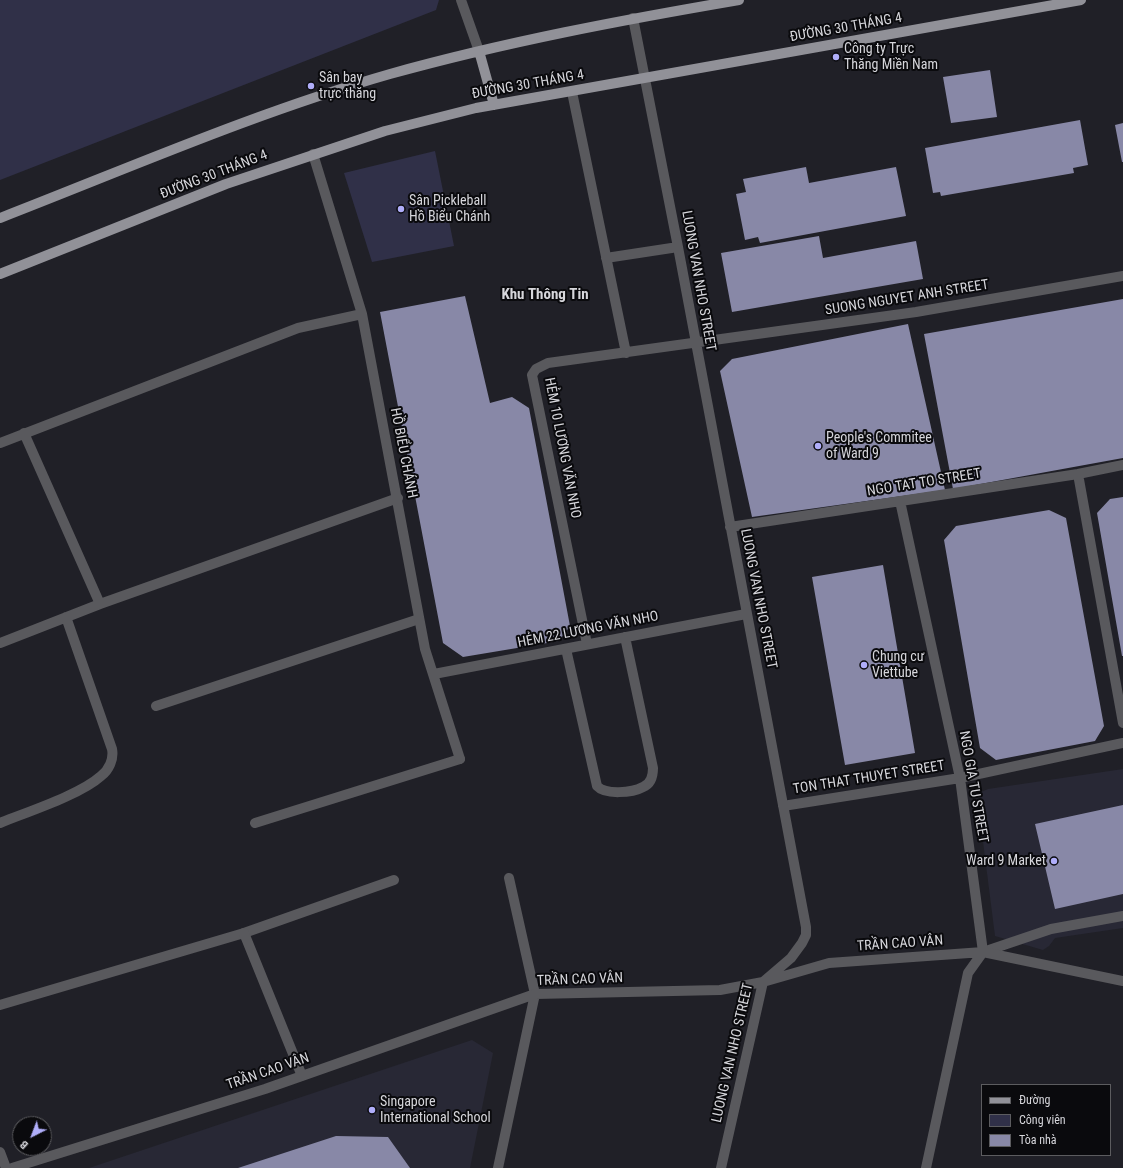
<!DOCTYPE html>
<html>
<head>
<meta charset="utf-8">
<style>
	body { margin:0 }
	#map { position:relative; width:1123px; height:1168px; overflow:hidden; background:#202027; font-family:"Roboto Condensed",sans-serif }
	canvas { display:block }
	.legend { position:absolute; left:981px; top:1084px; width:130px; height:72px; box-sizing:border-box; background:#0a0a0d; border:1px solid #5c5c5f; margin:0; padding:5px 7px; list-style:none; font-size:12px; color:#d6d6db }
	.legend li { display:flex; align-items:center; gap:8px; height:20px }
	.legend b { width:20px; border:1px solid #5c5c5f }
	.north { position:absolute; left:12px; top:1116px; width:40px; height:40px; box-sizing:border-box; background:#0a0a0d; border:1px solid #5c5c5f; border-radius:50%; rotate:222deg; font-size:11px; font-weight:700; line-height:16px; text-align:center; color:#d6d6db }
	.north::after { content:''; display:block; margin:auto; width:14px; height:18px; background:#b0aefa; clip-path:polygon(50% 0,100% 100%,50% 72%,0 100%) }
</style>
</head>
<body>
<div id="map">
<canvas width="1123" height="1168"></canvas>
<ul class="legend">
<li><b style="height:5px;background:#919198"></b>Đường</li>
<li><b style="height:11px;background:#303048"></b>Công viên</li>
<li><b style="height:11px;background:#8888a7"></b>Tòa nhà</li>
</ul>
<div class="north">B</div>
</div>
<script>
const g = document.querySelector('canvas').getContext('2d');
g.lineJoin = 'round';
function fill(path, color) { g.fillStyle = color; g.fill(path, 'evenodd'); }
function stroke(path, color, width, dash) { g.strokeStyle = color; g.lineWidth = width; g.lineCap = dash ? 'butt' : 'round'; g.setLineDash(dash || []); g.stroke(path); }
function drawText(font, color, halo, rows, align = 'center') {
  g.font = font + ' "Roboto Condensed",sans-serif'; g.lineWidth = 4; g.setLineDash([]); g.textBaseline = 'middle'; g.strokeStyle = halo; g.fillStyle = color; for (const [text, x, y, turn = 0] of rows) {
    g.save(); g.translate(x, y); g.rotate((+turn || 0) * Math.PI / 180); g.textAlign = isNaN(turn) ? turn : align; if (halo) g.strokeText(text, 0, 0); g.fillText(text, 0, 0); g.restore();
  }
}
const built = new Path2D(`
	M1123 769V928L1055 938 1049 946 1043 950 995 936 977 794 988 789Z
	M472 1040 493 1053 470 1168H89Z`);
const green = new Path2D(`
	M0 0H439L436 10 0 180Z
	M435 151 454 246 372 262 344 173Z`);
const building = new Path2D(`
	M990 70 997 117 951 123 943 77Z
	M1080 120 1088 165 1073 168 1074 173 941 196 940 192 933 193 925 148Z
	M1123 123V162H1122L1115 125Z
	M806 167 809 183 896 167 906 216 760 243 758 237 745 240 736 194 746 192 743 179Z
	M819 236 823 258 916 241 923 279 732 312 721 253Z
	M465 296 490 403 512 397 529 408 570 626 559 641 463 657 443 643 380 312Z
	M1123 299V458L953 489 924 334Z
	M908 324 945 490 752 517 720 371 732 359Z
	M1123 497V656H1122L1097 513 1110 499Z
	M1049 510 1066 518 1104 726 1095 741 996 760 980 748 944 540 956 526Z
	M883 565 915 753 845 765 812 577Z
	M1123 805V894L1055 909 1035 824Z
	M336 1136 388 1137 410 1168H238Z`);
const service = new Path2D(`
	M461 0 479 51
	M156 706 419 619
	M255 823 460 759
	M509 878 535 994
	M983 952 1051 929 1123 916
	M0 1005 244 933 394 880`);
const minor = new Path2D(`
	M633 18 678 247 806 927V935L802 943 791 958 763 982 721 1168
	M572 92 626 353
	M313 154 362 314 425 649 460 759
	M606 258 678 247
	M24 433 100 604
	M0 443 298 328 362 314
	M1078 474 1123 723
	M900 501 960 778 983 952 968 973 926 1168
	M730 527 1078 474 1123 465
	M0 643 100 604 398 498
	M587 644 532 375 536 369 548 363 916 312 1123 276
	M566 649 597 786C605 795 632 793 643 787 651 784 653 776 653 768L625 637
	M434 674 746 614
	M783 806 960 778 1123 743
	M0 823C27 812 80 795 101 776 109 770 114 759 112 749L66 617
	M244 933 302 1076
	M12 1168 265 1089 535 994 720 990 763 982 829 963 983 952 1123 981
	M498 1168 535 994`);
const tertiary = new Path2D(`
	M0 1152 6 1168`);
const primary = new Path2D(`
	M479 51 494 105
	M0 218C129 168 257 112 390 74 505 42 622 20 739 0
	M0 274 226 184 385 131 476 108 1081 0`);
const markers = [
	[836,57,4,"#b0aefa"],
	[311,86,4,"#b0aefa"],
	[401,209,4,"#b0aefa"],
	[818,446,4,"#b0aefa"],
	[864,665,4,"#b0aefa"],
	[1054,861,4,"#b0aefa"],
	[372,1110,4,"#b0aefa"]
];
const streetNames = [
	["ĐƯỜNG 30 THÁNG 4",846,28,-10],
	["ĐƯỜNG 30 THÁNG 4",528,85,-10],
	["ĐƯỜNG 30 THÁNG 4",214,175,-21],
	["LUONG VAN NHO STREET",698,281,80],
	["SUONG NGUYET ANH STREET",907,298,-9],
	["HẺM 10 LƯƠNG VĂN NHO",562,448,79],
	["HỒ BIỂU CHÁNH",403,453,79],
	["NGO TAT TO STREET",924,483,-9],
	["LUONG VAN NHO STREET",758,599,79],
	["HẺM 22 LƯƠNG VĂN NHO",588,630,-11],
	["TON THAT THUYET STREET",869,778,-9],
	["NGO GIA TU STREET",973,787,80],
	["TRẦN CAO VÂN",900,944,-4],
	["TRẦN CAO VÂN",580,980,-2],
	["LUONG VAN NHO STREET",733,1053,-77],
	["TRẦN CAO VÂN",268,1072,-19]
];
const poiNames = [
	["Công ty Trực",844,49],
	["Thăng Miền Nam",844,65],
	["Sân bay",319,78],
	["trực thăng",319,94],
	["Sân Pickleball",409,201],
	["Hồ Biểu Chánh",409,217],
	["People's Commitee",826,438],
	["of Ward 9",826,454],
	["Chung cư",872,657],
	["Viettube",872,673],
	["Ward 9 Market",1046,861,"right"],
	["Singapore",380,1102],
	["International School",380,1118]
];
const neighbourhoodNames = [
	["Khu Thông Tin",545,295]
];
fill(built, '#282835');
fill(green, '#303048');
fill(building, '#8888a7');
stroke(service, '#59595d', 10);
stroke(minor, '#59595d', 10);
stroke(tertiary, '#59595d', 10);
stroke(primary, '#919198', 10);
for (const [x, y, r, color] of markers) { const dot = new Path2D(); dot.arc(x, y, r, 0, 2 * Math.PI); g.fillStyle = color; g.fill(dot); stroke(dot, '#0a0a0d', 1.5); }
drawText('14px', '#d6d6db', '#0a0a0d', streetNames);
drawText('14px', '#d6d6db', '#0a0a0d', poiNames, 'left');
drawText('bold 15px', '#d6d6db', '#0a0a0d', neighbourhoodNames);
</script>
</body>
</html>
